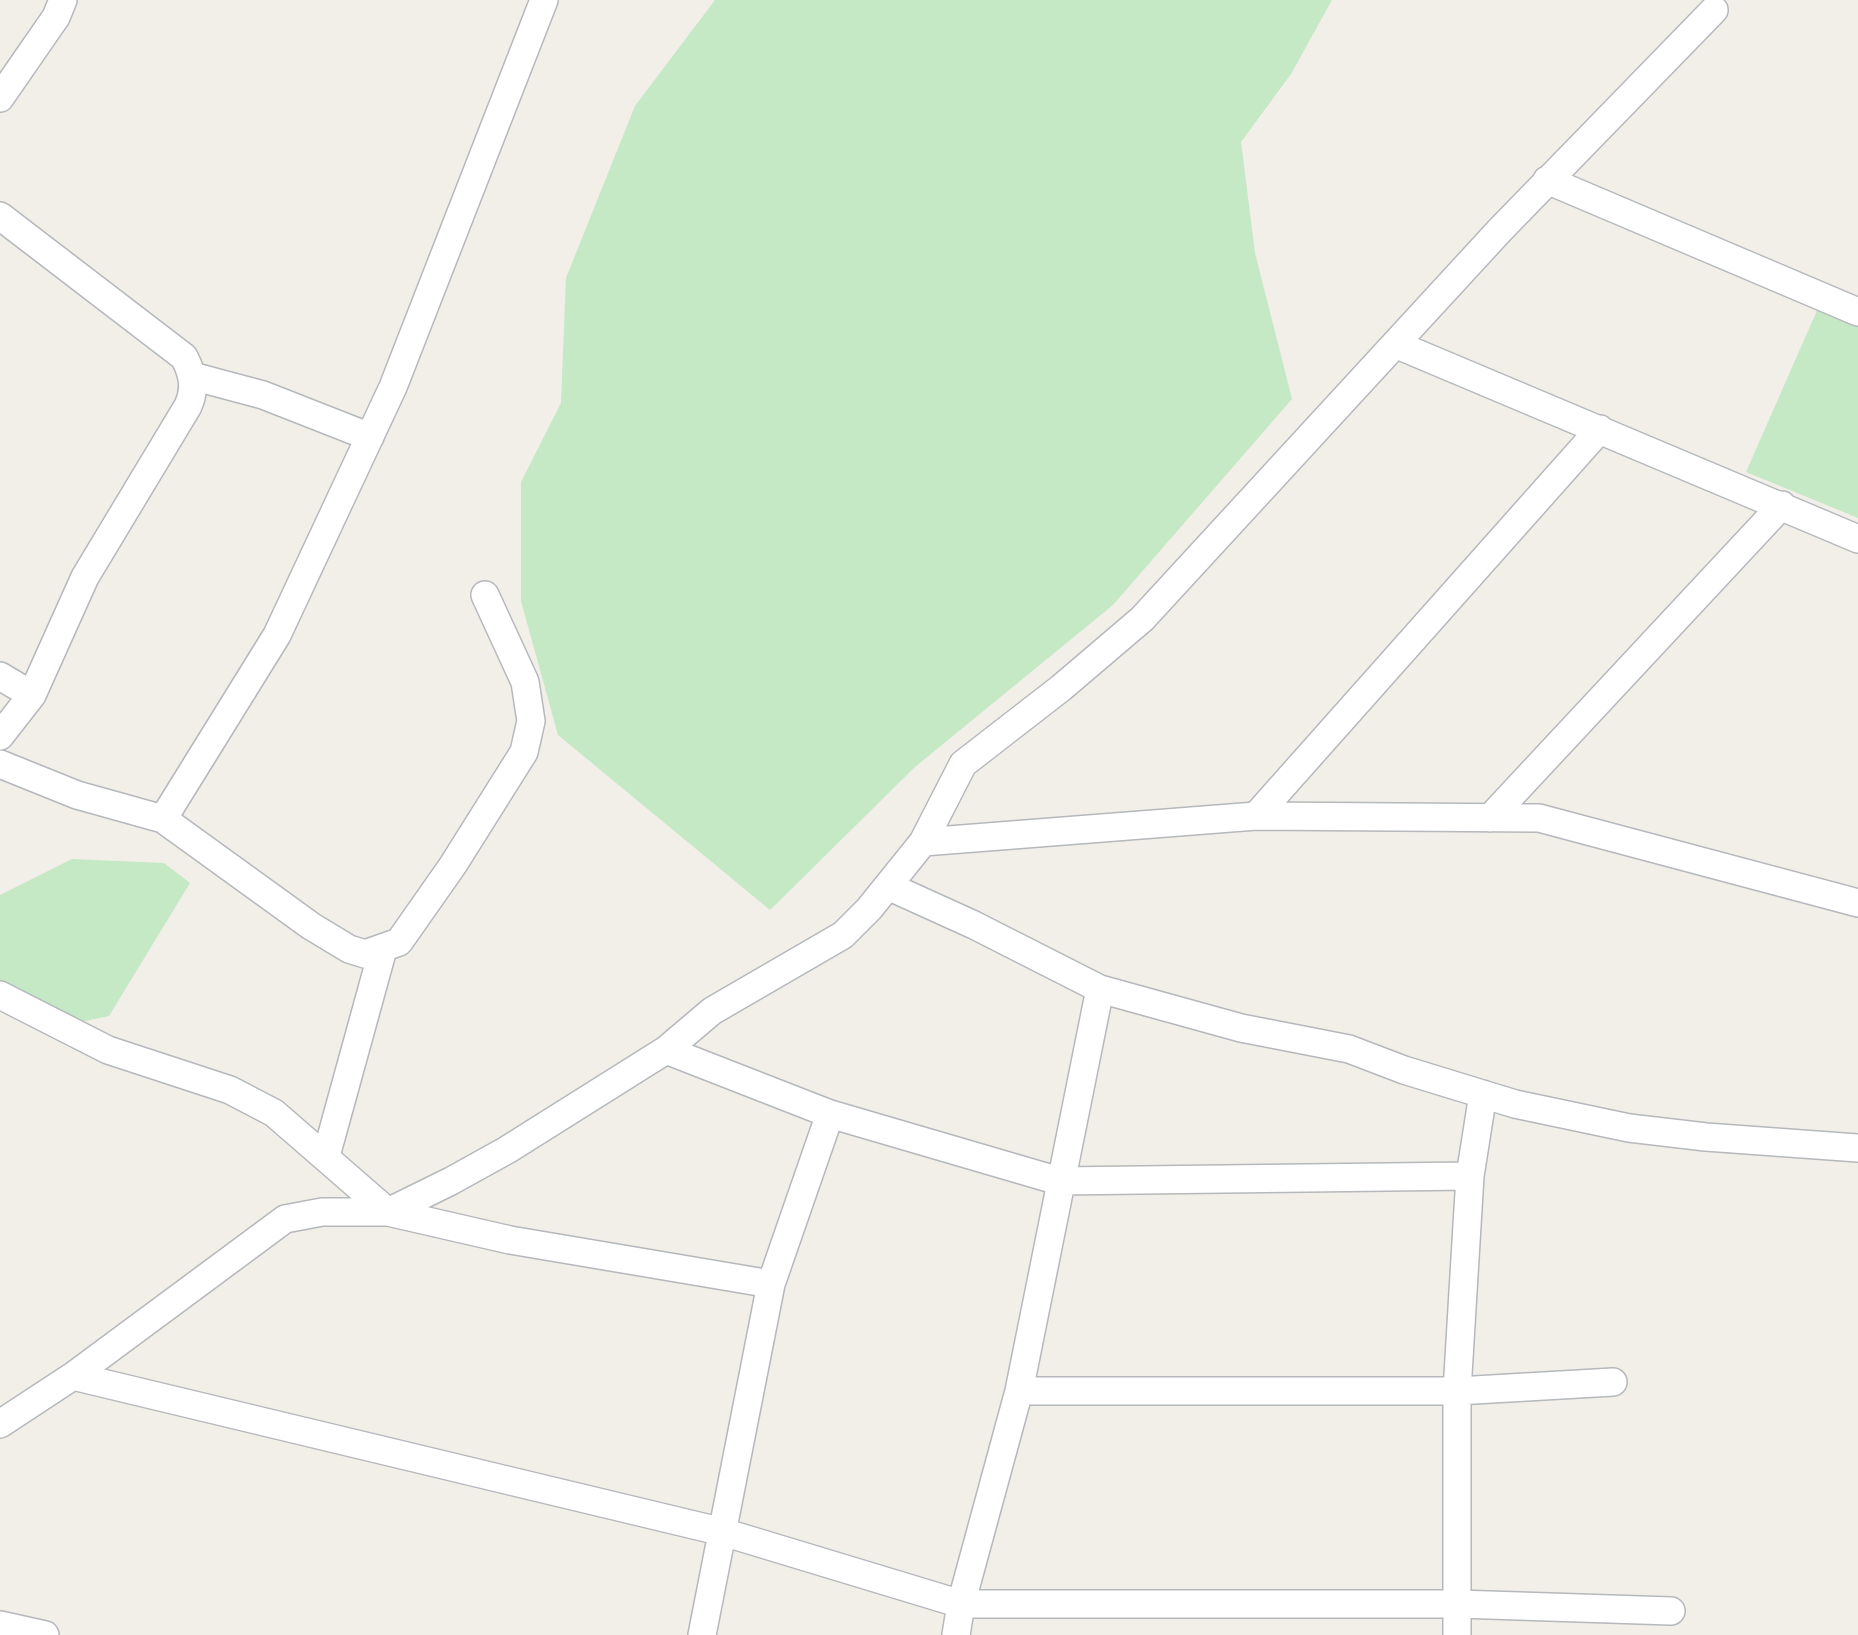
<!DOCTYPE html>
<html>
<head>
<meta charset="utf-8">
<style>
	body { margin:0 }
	canvas { display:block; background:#f1efe8 }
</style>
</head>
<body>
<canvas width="1858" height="1635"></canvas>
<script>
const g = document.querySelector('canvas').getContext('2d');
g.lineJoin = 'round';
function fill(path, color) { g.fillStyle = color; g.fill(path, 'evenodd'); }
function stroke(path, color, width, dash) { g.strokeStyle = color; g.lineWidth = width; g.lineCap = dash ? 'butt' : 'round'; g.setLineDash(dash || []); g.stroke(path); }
const green = new Path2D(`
	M715 0H1332L1291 74 1241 142 1255 253 1292 399 1113 605 915 767 770 910 558 735 521 601V482L561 403 566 278 635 106Z
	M1819 306 1858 323V518L1746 472Z
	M72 859 164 863 190 883 109 1016 66 1025 0 982V895Z`);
const minor = new Path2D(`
	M0 98 56 17 63 0
	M1547 180 1858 312
	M0 216 184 357C193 374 196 388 188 406L85 577 32 695 0 736
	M1395 344 1858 539
	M192 376 263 395 370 437
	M0 676 32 695
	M0 764 77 795 163 819 277 635 393 387 544 0
	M1256 816 1600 429
	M1490 818 1782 505
	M163 819 311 926 349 949 365 954 399 942 453 865 524 752 531 721 525 682 485 595
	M923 842 1256 816 1539 818 1858 903
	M888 886 974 925 1100 989 1241 1028 1349 1049 1404 1070 1515 1104 1629 1128 1706 1137 1858 1148
	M0 995 108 1050 230 1090 274 1113 388 1212 510 1240 771 1284
	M666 1050 830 1114 1059 1181 1470 1176
	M326 1156 383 949
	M73 1376 723 1532 961 1604H1458L1671 1611
	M1019 1391H1457L1613 1382
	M0 1424 73 1376 285 1219 322 1212H388L451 1181 507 1150 666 1050 712 1011 843 935 869 909 923 842 963 764 1061 688 1142 619 1500 230 1714 10
	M0 1625 45 1635
	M702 1635 771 1284 830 1114
	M956 1635 961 1604 1019 1391 1100 989
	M1457 1635V1391L1470 1176 1483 1094`);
fill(green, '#c5e8c5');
stroke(minor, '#b5b8bc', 30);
stroke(minor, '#fff', 27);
</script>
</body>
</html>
